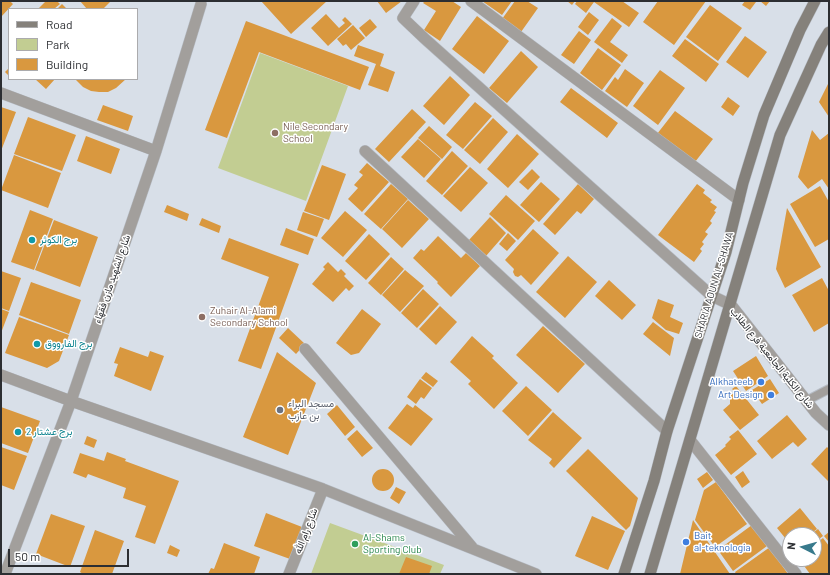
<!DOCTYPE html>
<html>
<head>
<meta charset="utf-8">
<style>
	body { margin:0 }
	#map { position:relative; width:830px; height:575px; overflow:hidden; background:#d8dfe8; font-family:Barlow,sans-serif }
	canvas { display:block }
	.frame { position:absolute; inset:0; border:2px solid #2c2e32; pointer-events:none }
	.legend { position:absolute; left:8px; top:8px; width:130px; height:72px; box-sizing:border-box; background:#fff; border:1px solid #ababad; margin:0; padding:5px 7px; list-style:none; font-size:12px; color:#2c2e32 }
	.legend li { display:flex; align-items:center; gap:8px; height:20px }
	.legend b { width:20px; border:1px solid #ababad }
	.north { position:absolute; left:782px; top:527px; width:40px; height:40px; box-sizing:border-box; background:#fff; border:1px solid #ababad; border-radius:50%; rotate:276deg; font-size:11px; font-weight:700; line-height:16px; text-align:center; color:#2c2e32 }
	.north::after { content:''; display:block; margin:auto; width:14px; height:18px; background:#387a8c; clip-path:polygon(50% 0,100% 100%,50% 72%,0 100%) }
	.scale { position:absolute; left:8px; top:549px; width:121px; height:18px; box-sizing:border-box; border:2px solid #2c2e32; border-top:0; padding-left:5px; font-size:12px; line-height:14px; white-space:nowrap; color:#2c2e32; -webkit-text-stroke:3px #fff; paint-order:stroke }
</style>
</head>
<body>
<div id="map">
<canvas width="830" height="575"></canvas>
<div class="frame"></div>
<ul class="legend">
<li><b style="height:5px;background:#85817b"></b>Road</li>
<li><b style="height:11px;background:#c2cd92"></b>Park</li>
<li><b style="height:11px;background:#d9983f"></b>Building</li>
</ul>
<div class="north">N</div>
<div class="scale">50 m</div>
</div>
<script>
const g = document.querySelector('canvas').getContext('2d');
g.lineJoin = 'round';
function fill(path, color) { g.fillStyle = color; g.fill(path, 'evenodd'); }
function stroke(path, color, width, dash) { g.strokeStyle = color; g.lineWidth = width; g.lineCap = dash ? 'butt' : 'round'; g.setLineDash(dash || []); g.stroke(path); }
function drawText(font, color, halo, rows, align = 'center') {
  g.font = font + ' Barlow,Vazirmatn,sans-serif'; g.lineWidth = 3; g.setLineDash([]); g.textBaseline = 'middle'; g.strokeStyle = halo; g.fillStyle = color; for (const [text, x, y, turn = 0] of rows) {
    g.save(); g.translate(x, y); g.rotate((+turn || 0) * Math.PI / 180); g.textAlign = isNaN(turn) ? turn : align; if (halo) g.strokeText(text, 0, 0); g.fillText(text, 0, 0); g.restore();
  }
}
const green = new Path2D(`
	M260 53 348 86 306 201 218 168Z
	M330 523 444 565 440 574H311Z`);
const building = new Path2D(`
	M1 1H10L13 4 1 17Z
	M46 1H57L60 4 54 9H38Z
	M80 1H111L103 9H87Z
	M261 1H327L291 34Z
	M377 1H402L386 13Z
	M425 1H452L461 7 440 41 424 30 436 11 423 3Z
	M482 1H512L502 15Z
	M515 1H527L538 8 521 32 502 19Z
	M567 1H575L572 5Z
	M577 1H622L639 13 629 27 594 2 586 13 575 4Z
	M658 1H706L674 45 643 22Z
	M745 1H754L756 2 750 10 742 5Z
	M760 1H770L766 6Z
	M62 4 67 9H57Z
	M710 5 742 28 718 61 686 37Z
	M589 12 599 20 588 35 578 27Z
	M326 14 339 28 345 23 342 20 345 17 352 24 328 46 311 28Z
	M477 16 509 41 484 74 452 49Z
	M612 18 622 26 610 42 628 55 622 63 594 42Z
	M370 19 377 27 366 37 359 28Z
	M246 21 369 67 360 90 259 52 227 138 205 130Z
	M353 25 365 38 351 50 346 44 343 46 337 39Z
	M579 31 591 40 574 64 561 55Z
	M745 36 767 52 748 78 726 62Z
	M685 39 719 64 706 82 672 56Z
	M358 45 384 54 380 66 395 72 388 92 368 85 376 64 354 56Z
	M598 48 621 65 602 90 580 73Z
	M521 51 538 67 507 103 489 88Z
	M9 68V76L5 72Z
	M625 69 644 83 627 107 605 91 615 77 618 80Z
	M660 70 685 88 658 125 633 106Z
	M450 76 470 95 444 125 423 106Z
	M35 79H55L46 89Z
	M75 79H126L116 88 108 92H99L91 91 83 87Z
	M829 82V117L819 102Z
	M571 88 618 123 607 138 560 102Z
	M728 97 740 106 733 116 721 107Z
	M475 102 492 116 463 149 446 135Z
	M103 105 133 116 128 131 97 120Z
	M1 107 16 112 1 151Z
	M412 109 426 122 389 162 375 149Z
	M675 111 713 139 695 162 657 134Z
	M28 117 76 135 62 171 14 154Z
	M493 118 508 132 480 164 464 150Z
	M429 126 452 147 442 159 418 138Z
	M812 130 820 140 829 133V189L822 179 808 189 798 177Z
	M517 134 539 154 508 188 487 169Z
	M86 136 120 149 111 174 77 161Z
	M418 139 441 159 424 178 401 157Z
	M452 151 468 166 442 195 426 181Z
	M14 155 61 173 48 208 1 190Z
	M367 163 389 182 362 212 348 199 358 188 354 185 363 175 359 172Z
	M322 165 346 174 329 220 304 211Z
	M470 167 488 183 461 212 443 196Z
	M532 169 540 177 528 190 519 182Z
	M541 182 560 199 539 222 520 205Z
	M391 184 408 199 381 229 364 214Z
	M578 184 594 199 581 214 577 211 555 235 543 224Z
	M697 184 705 190 703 193 712 200 710 202 717 207 714 211 716 212 710 221 712 223 705 232 708 234 702 242 704 244 700 249 702 251 694 262 658 235Z
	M820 186 829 202V239L815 247 790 204Z
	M506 195 535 221 518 240 489 214Z
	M408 200 429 219 402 248 382 229Z
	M167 205 189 214 187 221 164 212Z
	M787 208 821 267 785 288 776 269Z
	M30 210 53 219 34 270 11 262Z
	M345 211 367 230 343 257 321 238Z
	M303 212 324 219 317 237 297 230Z
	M490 217 506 233 486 256 469 240Z
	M202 218 221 226 219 233 199 225Z
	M54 220 98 237 80 287 35 270Z
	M286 228 314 239 308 255 280 245Z
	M533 229 559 253 531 285 521 275 518 277 515 276 513 272 514 269 505 260Z
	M508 233 516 241 507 251 499 244Z
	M369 234 390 254 366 280 345 261Z
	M438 236 461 258 466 253 480 266 451 297 437 283 438 282 413 258 421 249 424 251Z
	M229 238 299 264 261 369 238 361 269 277 221 259Z
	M568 256 597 282 565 318 536 292Z
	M391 257 404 269 381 295 368 283Z
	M328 262 338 272 341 269 346 274 344 276 354 286 349 291 346 288 333 302 312 284 325 269 323 267Z
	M405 270 424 286 400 312 382 295Z
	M1 271 21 278 9 311 1 308Z
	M822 278 829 291V323L814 332 792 295Z
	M609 280 636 305 622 320 595 296Z
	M31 282 81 300 69 334 19 315Z
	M423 289 439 304 417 328 401 313Z
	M658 299 674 305 670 317 683 323 679 334 666 330 652 318Z
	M440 306 457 322 436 345 419 329Z
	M1 309 9 312 1 333Z
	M362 309 381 324 359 353 351 355 336 343Z
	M19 317 69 335 59 361 47 368 5 353Z
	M653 322 674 338 670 356 643 334Z
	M543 326 585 364 558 393 516 355Z
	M288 328 305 344 296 354 279 338Z
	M472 336 494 356 492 358 518 383 494 409 468 384 471 381 450 362Z
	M120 347 148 357 150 351 164 356 151 391 114 376 118 364 114 363Z
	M277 352 316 383 288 455 243 437Z
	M756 356 768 376 746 391 733 371Z
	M426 372 438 381 433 387 421 378Z
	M420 379 432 388 424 399 421 397 416 404 407 397Z
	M770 379 779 393 762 404 752 390Z
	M526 386 552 410 528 436 502 411Z
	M736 386 759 415 740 430 723 410 730 404V396L735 392 732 389Z
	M407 404 413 408 415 405 433 419 411 446 388 428Z
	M337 405 355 427 345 436 327 414Z
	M1 407 40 421 28 453 1 443Z
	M553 412 582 438 554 468 549 463 552 459 528 440Z
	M787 415 807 439 798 447 793 442 772 459 757 441Z
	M357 430 373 448 362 457 347 439Z
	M738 430 757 454 731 475 715 455 726 446 725 445 731 439 729 437Z
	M87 436 97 440 94 448 84 444Z
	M1 447 27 456 14 490 1 485Z
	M827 447 829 449V482L811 464Z
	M588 449 638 498 630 526 626 530 566 471Z
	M107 452 126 459 125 461 179 481 155 544 135 537 146 506 123 498 126 488 88 474 86 478 73 473 80 453 104 461Z
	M372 480a11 11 0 1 1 22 0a11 11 0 1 1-22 0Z
	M743 471 750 482 742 488 735 477Z
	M707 472 713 480 703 488 697 479Z
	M716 482 747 524 715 547 695 520 704 490Z
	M396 487 406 492 399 504 390 498Z
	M800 508 817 529 809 535H790V544L777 528Z
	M266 513 302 527 290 559 254 546Z
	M51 514 85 526 70 567 36 554Z
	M592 516 625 531 608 570 575 556Z
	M693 520 730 574H680Z
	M752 525 767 546 733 571 718 550Z
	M818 529 823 536 814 543V535H810Z
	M95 530 124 541 112 574H83L80 572Z
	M829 532V542L824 536Z
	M823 538 829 546V574H810L799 559H814V545Z
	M224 543 260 557 254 574H208L211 568 214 569Z
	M170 545 180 550 177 557 167 553Z
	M770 547 788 574H736L735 572Z
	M406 557 432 566 429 574H399Z`);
const service = new Path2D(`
	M806 401 829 389`);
const minor = new Path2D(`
	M414 1 403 18 424 38 712 296 731 305 816 413 829 425
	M471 1 739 200
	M1 93 156 151
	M365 151 667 431
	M305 349 472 547
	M1 375 71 401 323 489 536 574
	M690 440 796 574
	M5 574 71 401 156 151 201 4
	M289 574 323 489`);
const secondary = new Path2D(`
	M624 574 654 481 667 431 726 252 743 183 764 115 800 30 815 1
	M650 574 780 135 821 45 829 32`);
const markers = [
	[275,133,4,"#8d6e63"],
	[32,240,4,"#0f9aa8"],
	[202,317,4,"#8d6e63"],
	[37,344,4,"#0f9aa8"],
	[761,382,4,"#3f7fe0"],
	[771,395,4,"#3f7fe0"],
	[280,410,4,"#6b7280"],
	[18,432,4,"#0f9aa8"],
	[686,542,4,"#3f7fe0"],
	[355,544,4,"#2e9e5b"]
];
const educationNames = [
	["Nile Secondary",283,127],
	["School",283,139],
	["Zuhair Al-Alami",210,311],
	["Secondary School",210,323]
];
const cultureNames = [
	["برج الكوثر",40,240],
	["برج الفارووق",45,344],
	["برج عشتار 2",26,432]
];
const streetNames = [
	["شارع الشهيد مازن فقهاء",112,279,-71],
	["SHARIA AOUN AL-SHAWA",714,285,-73],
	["شارع الكلية الجامعية فرع الطلاب",772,358,51],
	["شارع رام الله",306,531,-69]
];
const shopNames = [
	["Alkhateeb",753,382],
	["Art Design",763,395],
	["Bait",694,536,"left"],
	["al-teknologia",694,548,"left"]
];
const worshipNames = [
	["مسجد البراء",288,404],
	["بن عازب",288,416]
];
const leisureNames = [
	["Al-Shams",363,538],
	["Sporting Club",363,550]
];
fill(green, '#c2cd92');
fill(building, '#d9983f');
stroke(service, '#b6bcc4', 10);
stroke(minor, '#b6bcc4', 12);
stroke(secondary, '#b6bcc4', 12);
stroke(service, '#a29f9c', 8);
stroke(minor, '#a29f9c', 11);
stroke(secondary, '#85817b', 11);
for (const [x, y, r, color] of markers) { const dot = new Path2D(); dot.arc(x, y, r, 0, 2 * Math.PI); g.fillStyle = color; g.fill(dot); stroke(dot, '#fff', 1.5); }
drawText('10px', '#785e54', '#fff', educationNames, 'left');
drawText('10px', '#0d838f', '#fff', cultureNames, 'left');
drawText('10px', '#2c2e32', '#fff', streetNames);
drawText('10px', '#366cbe', '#fff', shopNames, 'right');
drawText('10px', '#5b616d', '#fff', worshipNames, 'left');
drawText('10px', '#27864d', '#fff', leisureNames, 'left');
</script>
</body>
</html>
